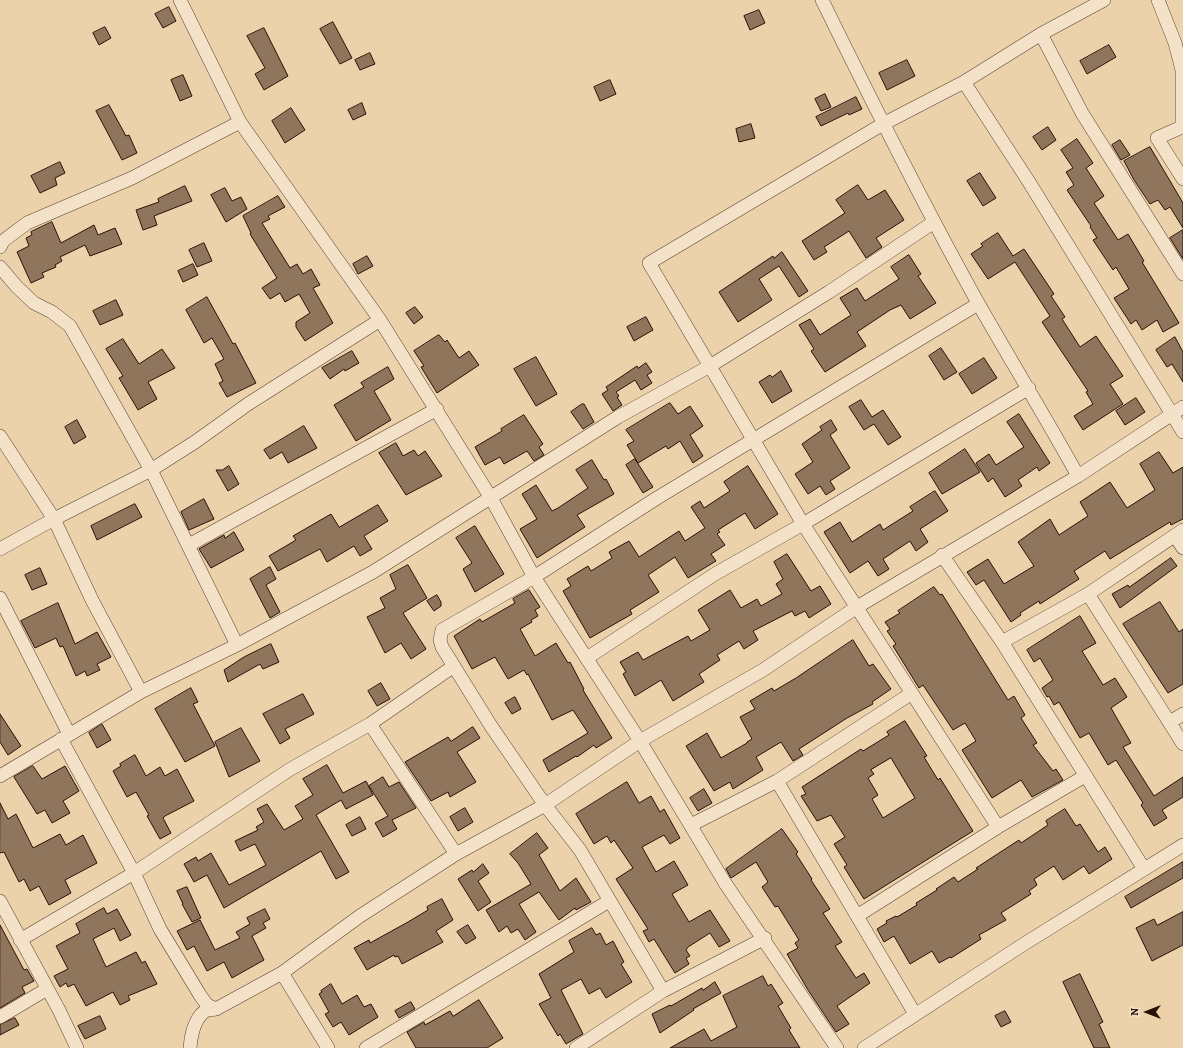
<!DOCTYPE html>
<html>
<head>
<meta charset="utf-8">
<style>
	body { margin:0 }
	#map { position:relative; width:1183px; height:1048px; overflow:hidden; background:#ecd2ab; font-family:Alegreya,serif }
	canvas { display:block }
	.north { position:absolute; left:1127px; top:992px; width:40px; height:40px; -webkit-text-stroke:3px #f3e2c8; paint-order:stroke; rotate:270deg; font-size:11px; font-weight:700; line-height:16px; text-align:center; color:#2a1106 }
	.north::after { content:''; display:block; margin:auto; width:14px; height:18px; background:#2a1106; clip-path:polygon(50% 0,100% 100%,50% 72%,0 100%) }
</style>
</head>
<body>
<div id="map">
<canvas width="1183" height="1048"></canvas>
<div class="north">N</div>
</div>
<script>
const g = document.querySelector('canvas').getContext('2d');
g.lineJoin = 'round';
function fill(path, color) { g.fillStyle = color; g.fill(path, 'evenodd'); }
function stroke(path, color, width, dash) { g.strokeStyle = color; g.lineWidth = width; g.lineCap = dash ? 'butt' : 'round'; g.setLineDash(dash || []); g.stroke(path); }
const building = new Path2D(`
	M169 7 176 21 163 28 155 14Z
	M759 10 765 23 750 30 744 16Z
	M333 22 352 58 340 64 320 29Z
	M105 27 111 38 99 45 93 33Z
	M264 28 288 76 264 90 255 74 265 68 247 36Z
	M1109 45 1116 57 1087 74 1080 61Z
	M370 53 375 64 360 70 355 60Z
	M907 60 915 76 887 90 879 73Z
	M183 75 192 96 180 101 171 80Z
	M610 80 616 94 600 101 594 87Z
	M825 94 831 107 821 111 815 99Z
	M856 97 862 109 849 115 848 113 821 126 816 117Z
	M362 103 366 114 353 120 348 110Z
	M109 105 126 136 129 135 137 153 122 160 96 111Z
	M291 108 305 130 285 143 272 121Z
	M751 124 755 138 739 142 736 129Z
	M1048 127 1056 140 1042 150 1033 137Z
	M1077 139 1093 163 1086 168 1104 196 1094 203 1118 240 1128 234 1144 261 1142 262 1179 323 1163 332 1157 320 1142 330 1136 320 1131 324 1114 298 1129 289 1116 267 1113 270 1093 240 1097 238 1090 227 1091 226 1067 190 1074 185 1066 172 1073 168 1061 150Z
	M1120 140 1130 155 1121 160 1112 145Z
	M1150 147 1183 203V228L1170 207 1165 210 1158 200 1150 204 1134 180 1124 161Z
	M60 162 65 173 55 178 57 185 40 193 31 176Z
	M980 173 996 198 983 206 967 181Z
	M858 185 868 200 885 190 904 220 876 238 882 247 866 258 849 231 824 247 827 252 814 260 802 241 845 213 836 200Z
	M185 186 192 201 154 216 157 225 143 230 136 210 159 202 158 199Z
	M225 188 232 201 241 197 247 209 226 222 211 195Z
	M278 196 285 207 268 216 270 219 262 223 290 268 297 264 303 274 311 269 320 285 313 288 333 323 305 341 296 327V322L310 313 299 294 285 302 280 293 270 299 262 288 277 278 250 234 251 233 243 216Z
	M52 222 61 243 94 225 98 235 115 228 122 244 90 256 85 245 60 257 62 261 55 265 56 267 42 273 44 277 31 283 17 252 29 246 26 238 32 235 31 232Z
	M1183 230V259L1170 238Z
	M998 233 1013 256 1024 249 1054 294 1051 296 1065 317 1062 319 1080 347 1096 336 1123 376 1110 384 1123 404 1083 430 1074 416 1093 404 1086 392 1088 391 1042 322 1050 316 1015 262 988 279 971 254 983 246 981 244Z
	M204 243 212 261 197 267 189 250Z
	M782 252 808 291 799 297 779 266 759 279 772 300 738 322 719 292 773 256 774 258Z
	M909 255 921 274 918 276 936 303 910 319 901 305 890 310 857 332 866 346 825 372 811 351 814 349 799 325 810 319 820 335 851 315 840 298 857 288 865 301 899 279 891 267Z
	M367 256 373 266 358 274 353 264Z
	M193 264 198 275 183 282 178 271Z
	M207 297 233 344 235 343 256 383 227 397 219 383 223 381 215 364 224 359 212 338 204 343 186 310Z
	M116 300 123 315 100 325 93 311Z
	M415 307 423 317 414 324 406 313Z
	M646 317 653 330 634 341 627 327Z
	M439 335 445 342 447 340 459 358 469 351 479 365 437 393 421 367 424 366 414 351Z
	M1175 337 1183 352V382L1172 364 1167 367 1156 350Z
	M123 339 139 364 162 349 175 368 148 382 157 399 138 410 119 378 123 376 106 349Z
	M941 348 957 372 944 380 929 356Z
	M352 351 359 363 345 371 344 369 330 379 322 368Z
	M536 357 557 394 536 406 514 369Z
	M984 358 997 378 972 394 959 374Z
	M646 363 652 372 647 375 652 383 641 390 635 380 616 392 619 396 617 397 622 405 613 411 602 394 608 390 606 387 637 366 638 368Z
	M388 367 394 379 374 391 391 420 356 441 334 405 364 387 361 383Z
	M781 371 792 391 772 403 759 382 770 375 772 377Z
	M1136 398 1145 412 1125 425 1116 411Z
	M861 400 872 417 883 410 901 437 888 445 874 424 864 430 849 407Z
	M670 403 678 414 690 406 703 426 690 435 703 456 693 463 680 441 668 449 666 446 638 463 627 445 634 441 626 430Z
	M582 404H584L594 422 583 429 571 412Z
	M1019 414 1050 463 1039 471 1037 467 1018 480 1022 486 1005 497 993 478 988 482 976 463 989 454 996 465 1024 447 1007 422Z
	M524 415 543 444 539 447 544 455 534 461 527 451 504 464 500 457 485 465 475 447 502 431 501 429Z
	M77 420 86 437 74 444 65 427Z
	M831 420 837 430 830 435 850 468 830 481 835 489 826 495 820 486 808 494 795 474 813 462 802 444 822 430 820 427Z
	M304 426 317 448 288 463 282 452 270 459 264 450Z
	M396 443 403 456 414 450 418 456 425 451 442 476 406 495 379 453Z
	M965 449 980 472 942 494 929 473Z
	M1159 452 1173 473 1183 467V519L1171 525 1170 522 1110 559 1105 551 1074 571 1079 579 1040 604 1039 601 1020 613 1021 615 1011 622 984 580 976 585 967 572 988 559 1004 584 1034 566 1018 542 1050 519 1059 535 1088 516 1080 502 1110 482 1127 508 1155 490 1140 464Z
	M635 459 653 487 643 493 626 465Z
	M592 460 604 480 606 479 614 494 577 515 585 527 537 558 520 529 537 519 522 494 536 485 552 511 558 508 588 488 576 470Z
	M229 466 239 484 228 491 216 470H222Z
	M748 466 778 514 755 529 745 513 718 530 720 532 717 534 725 545 711 554 716 561 688 578 675 557 648 575 659 592 630 610 632 614 590 638 563 591 571 586 567 579 588 566 591 571 612 558 609 552 629 541 639 557 679 531 685 541 705 528 691 507 700 501 704 508 730 491 724 482Z
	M935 491 948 511 920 529 928 542 916 551 910 541 883 559 889 569 878 576 868 561 850 573 824 532 840 522 852 542 880 524 883 530 913 511 910 507Z
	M204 499 214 519 189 530 181 512Z
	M135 504 142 517 97 540 91 526Z
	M378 505 388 521 364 536 372 549 360 556 354 546 327 562 320 549 278 571 269 556 296 540 293 536 331 514 339 527Z
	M475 526 504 574 475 592 463 569 472 563 456 538Z
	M234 532 244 550 211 568 199 549 224 535 225 538Z
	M787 554 811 591 820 586 831 604 809 618 805 611 795 616 792 611 753 631 758 640 744 649 739 641 717 655 720 660 699 674 704 682 673 701 661 680 635 696 623 674 626 672 620 662 638 652 643 660 688 636 691 641 710 630 698 610 730 590 741 608 757 599 761 606 782 594 776 584 783 579 774 562Z
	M1171 558 1177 566 1120 608 1112 594 1128 585 1129 587Z
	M408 565 427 598 403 613 426 649 411 659 401 643 385 653 367 617 385 608 380 598 396 589 390 575Z
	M270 567 276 579 266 585 280 612 270 618 250 579Z
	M40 568 47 584 32 590 25 575Z
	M934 587 940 595 942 594 1008 700 1014 696 1025 715 1021 718 1037 743 1033 745 1053 771 1056 769 1063 780 1032 797 1021 780 992 798 962 750 976 741 965 723 953 730 923 685 919 688 893 646 896 644 887 631 890 629 885 622 900 613 898 611Z
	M529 590 540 607 535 610 538 616 531 620 532 622 520 629 535 656 556 643 568 663 570 662 584 689 583 690 612 738 596 748 594 745 577 757 576 756 549 772 543 760 588 733 573 710 552 720 528 674 527 675 524 670 508 679 495 657 472 669 454 636 480 619 482 622 515 603 513 599Z
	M437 595 441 602V606L434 611 427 601Z
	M1160 602 1179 632 1183 629V684L1168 693 1123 624Z
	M58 603 75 644 97 632 111 657 97 664 100 670 87 676 85 671 76 676 63 646 60 647 56 638 35 648 21 621Z
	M1080 616 1096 643 1082 651 1103 685 1115 678 1127 697 1111 708 1131 743 1123 747 1154 796 1183 777V797L1162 810 1167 818 1154 826 1141 805 1143 803 1116 760 1108 765 1089 733 1080 738 1059 702 1054 705 1049 696 1047 697 1042 688 1053 680 1040 658 1034 662 1027 650Z
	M853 640 869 666 873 664 891 689 872 702 873 704 847 718 799 749 803 755 793 761 781 742 756 757 763 770 733 789 730 782 714 791 686 746 707 733 721 758 747 743V742L752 739 740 717 755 709 750 701 772 688 774 691 796 678Z
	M271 644 279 662 263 669 260 664 228 682 224 670 244 657Z
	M381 683 390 699 377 706 368 691Z
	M191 688 198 702 193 704 215 746 185 762 155 709Z
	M303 694 314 714 285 729 290 738 280 744 263 714Z
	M515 697 521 709 512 714 505 703Z
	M0 714 21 746 8 755 0 742Z
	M905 721 927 756 924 757 938 780 940 778 973 831 864 899 844 867 847 865 834 844 845 837 831 815 817 821 801 796 806 794 802 787 861 749 863 751 889 735 887 732ZM891 758 915 798 883 818 872 799 878 795 868 778 874 774 871 770Z
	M102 724 111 740 97 748 89 733Z
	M473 727 480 738 457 752 476 782 450 797 448 792 431 801 405 762 448 737 451 741Z
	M241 728 260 761 229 777 215 742Z
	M135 755 146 776 160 767 165 776 177 769 194 801 165 816 163 818 171 833 160 839 147 816 149 815 136 792 127 797 113 771 121 766 120 764Z
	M327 765 343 793 366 781 373 795 346 809 341 800 316 815 349 872 336 879 321 851 224 908 207 875 194 882 184 864 196 857 198 861 211 853 229 885 266 865 255 844 240 851 235 841 258 830 256 827 264 822 257 809 267 804 284 830 303 819 295 806 313 795 303 779Z
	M33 766 42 779 65 766 79 791 63 801 70 813 52 823 45 810 37 814 14 777Z
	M383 777 389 787 399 782 416 808 392 820 397 829 383 837 375 823 388 816 369 786Z
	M627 782 639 803 651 796 660 812 664 809 680 838 670 844 664 835 642 847 656 872 674 861 688 885 672 894 689 922 710 910 730 941 719 947 710 933 688 947 686 950 690 956 686 958 689 964 675 973 654 939 649 942 643 931 648 929 616 879 633 868 614 840 611 843 607 836 594 844 576 814Z
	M704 789 712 803 698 811 690 798Z
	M0 803 8 819 16 814 33 848 60 834 66 845 83 835 97 863 65 880 71 893 49 905 39 886 30 891 24 879 19 882 4 852 0 853Z
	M465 808 473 822 458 831 450 817Z
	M1065 809 1076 826 1080 824 1098 852 1105 847 1112 859 1089 874 1084 866 1063 880 1054 866 1034 879 1037 885 1029 891 1031 894 1001 913 1006 920 979 935 981 939 951 958 950 957 939 963 932 951 910 964 894 936 884 942 877 929 887 923 886 921 896 916 897 917 917 905 916 903 937 890 936 889 954 877 958 882 978 869 976 868 1019 840 1021 843 1048 825 1046 821Z
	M360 817 366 829 352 836 346 825Z
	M782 829 798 852 796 854 812 879 811 880 830 909 823 913 842 942 835 946 856 978 864 973 870 983 837 1006 849 1024 836 1032 808 990 787 954 798 948 795 943 799 940 781 911 778 906 775 907 762 887 768 882 756 862 731 878 726 869Z
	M537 833 548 848 539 855 560 891 576 878 591 902 576 910 575 908 559 920 539 892 519 904 536 932 525 940 518 929 511 933 507 926 499 932 486 910 531 884 518 863 510 854Z
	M1183 862V878L1131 908 1125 897Z
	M483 864 489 873 478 881 491 902 478 911 458 879 472 870 473 872Z
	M187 887 201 918 192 922 182 904H183L177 891Z
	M442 899 453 920 436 931 443 942 402 964 398 956 395 957 394 955 367 970 354 948 369 940 370 943 408 922 428 910 427 907Z
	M104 908 107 914 117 909 131 935 120 941 114 928 93 939 106 967 136 952 142 963 145 961 157 984 128 996 130 1000 120 1005 113 992 86 1006 74 984 68 987 66 983 60 987 54 976 68 969 56 946 80 933 76 924Z
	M265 909 270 919 263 923 266 928 252 936 264 960 232 978 224 962 207 971 194 946 187 950 177 931 200 920 215 950 240 938 236 932 250 924 247 918Z
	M1183 912V945L1152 961 1136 928 1154 919 1157 925Z
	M0 925 24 970 27 969 34 981 22 987 25 993 0 1008Z
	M468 925 476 938 466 944 457 932Z
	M592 928 596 935 600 933 606 945 613 941 624 962 621 964 632 982 606 998 600 988 589 994 581 979 561 990 583 1034 566 1044 560 1034 558 1036 539 1004 551 998 539 974 574 952 569 941Z
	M1080 974 1103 1022 1099 1024 1110 1048H1094L1063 982Z
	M763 976 768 986 771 984 783 1003 778 1006 791 1028 789 1030 800 1048H670L704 1029 711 1041 737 1027 723 996Z
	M715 982 721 993 693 1009 694 1010 660 1033 652 1014 670 1005 671 1006 702 988 703 990Z
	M331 984 342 1004 357 995 364 1007 371 1004 378 1017 349 1035 341 1022 333 1027 325 1014 329 1012 319 994 322 992 321 991Z
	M479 1000 503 1038 487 1048H416L407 1032 424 1022 425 1025 450 1011 453 1016Z
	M411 1002 415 1009 399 1018 395 1011Z
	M1005 1011 1011 1022 1001 1027 995 1016Z
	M100 1016 106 1029 85 1039 78 1026Z
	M15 1018 19 1025 0 1035V1025Z`);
const minor = new Path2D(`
	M180 0 240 122 380 320 491 498 534 577 640 741 725 883 837 1048
	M822 0C872 102 923 204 978 303 1011 361 1046 418 1078 476
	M1158 0 1175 43 1182 70V127L1157 138 1183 179
	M1041 34 1104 0
	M964 82 1041 34 1082 113 1183 274
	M0 247 3 241 27 223 132 178 240 122
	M0 267 17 287 34 303 52 312 70 326 151 470 237 645
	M0 436 54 519 92 600 141 692
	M1175 536 1183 548
	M189 545 437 409
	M0 549 54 519 151 470 195 442 248 404 380 320
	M942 555 1002 642 1144 869
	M1088 594 1183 744
	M0 598 69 734
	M1002 642 1088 594 1183 530
	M587 658 715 574 803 524 1029 388
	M1170 722 1183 714
	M370 724 456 854
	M61 739 134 873 160 929 200 995 207 1005 216 1009 282 973 360 916 456 854 545 805 640 741 763 670 857 607 1078 476 1183 407
	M0 776 141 692 237 645 373 572 618 417 710 366 829 292 934 222
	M777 781 915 1014
	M691 825 777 781 912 693
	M998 827 803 524 649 263 883 124 964 82 1029 182 1183 432
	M0 901 59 1010 77 1048
	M857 916 998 827 1085 776
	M20 940 134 873 289 770 370 724 454 666
	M282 973 328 1048
	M663 991 580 850 545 805 491 726 442 647 440 640 442 630 534 577 657 498 978 304
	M0 1017 47 989
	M190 1048C191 1036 194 1017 207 1010 209 1009 214 1010 216 1009
	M366 1048 609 901
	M576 1048 663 991 765 938
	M864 1048 1024 944 1183 845`);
fill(building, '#8f755c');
stroke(building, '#2a1106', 1);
stroke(minor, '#5a412f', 14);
stroke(minor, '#f3e2c8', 13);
</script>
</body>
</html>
